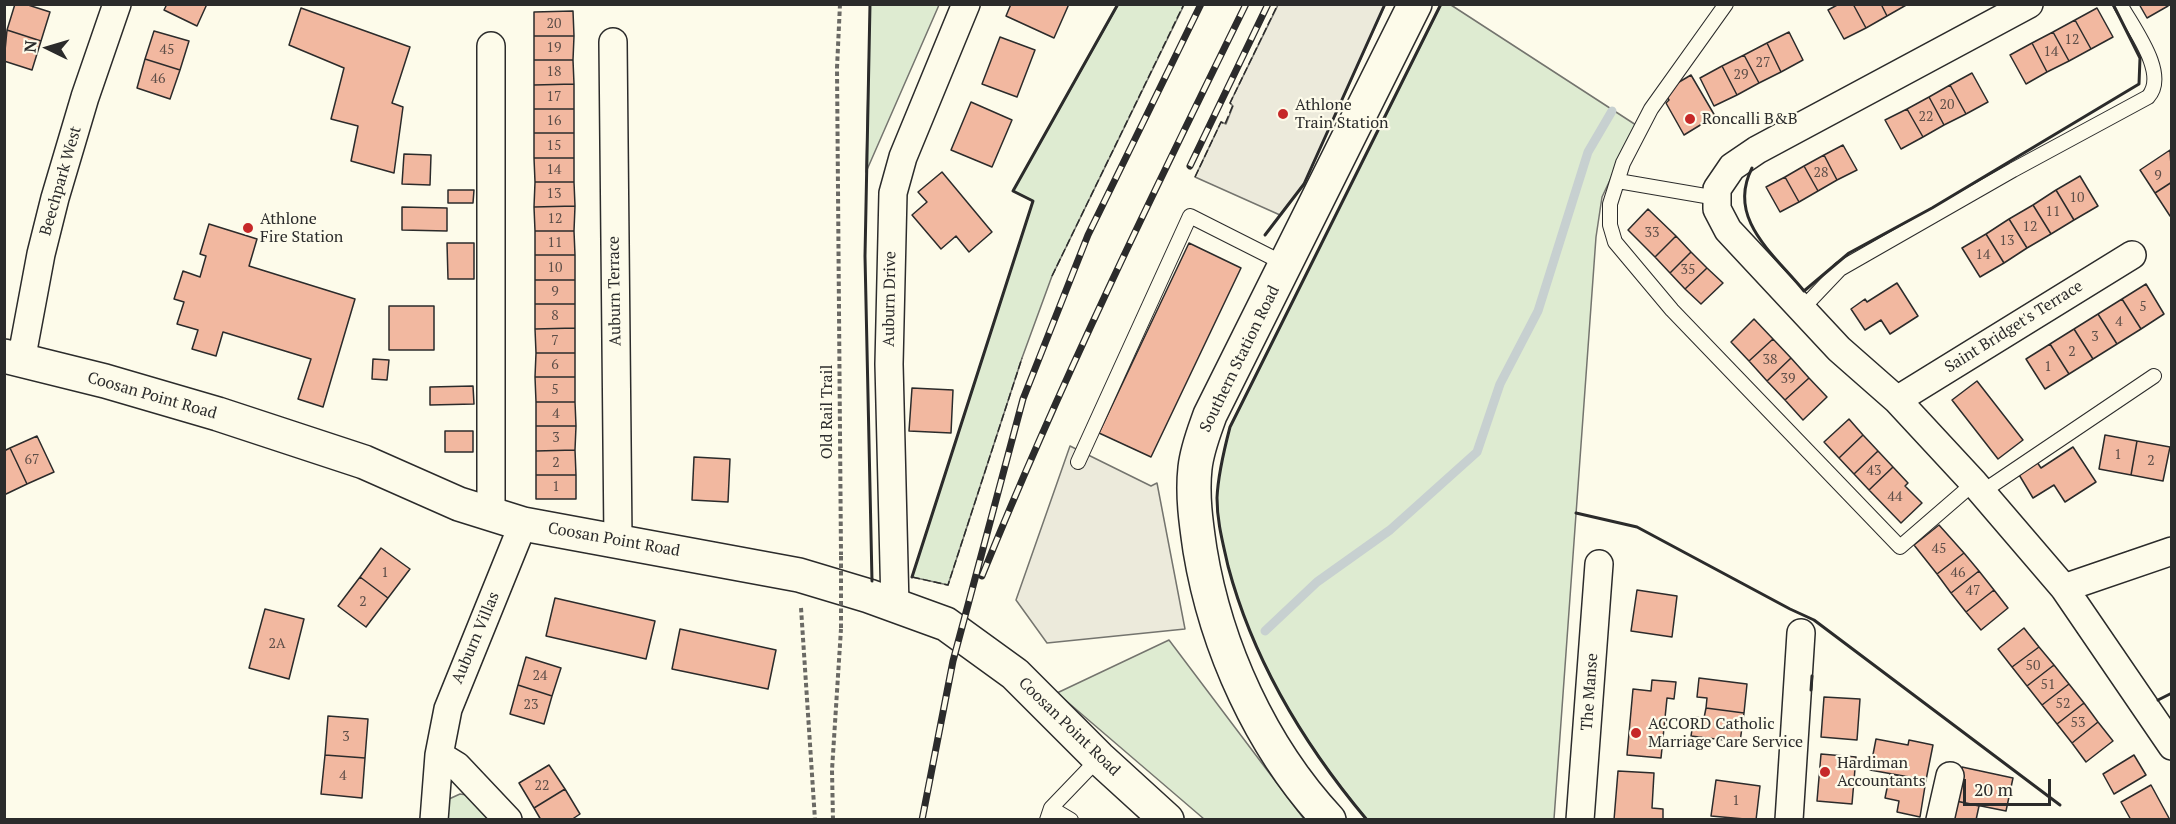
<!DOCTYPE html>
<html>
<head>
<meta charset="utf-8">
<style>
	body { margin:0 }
	#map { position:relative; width:2176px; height:824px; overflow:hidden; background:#fdfbea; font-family:"PT Serif",serif }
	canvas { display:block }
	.frame { position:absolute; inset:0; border:6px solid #2b2b2b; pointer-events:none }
	.north { position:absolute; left:18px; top:18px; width:60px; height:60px; -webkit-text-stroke:4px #fdfbea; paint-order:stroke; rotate:275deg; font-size:16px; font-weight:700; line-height:24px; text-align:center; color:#2b2b2b }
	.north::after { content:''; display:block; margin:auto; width:21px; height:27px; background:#2b2b2b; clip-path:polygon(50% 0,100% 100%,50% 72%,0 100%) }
	.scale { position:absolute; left:1963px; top:779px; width:88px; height:27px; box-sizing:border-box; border:3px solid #2b2b2b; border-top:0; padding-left:8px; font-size:18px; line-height:21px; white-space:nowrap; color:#2b2b2b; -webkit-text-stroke:4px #fdfbea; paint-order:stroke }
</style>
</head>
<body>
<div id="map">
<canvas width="2176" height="824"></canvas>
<div class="frame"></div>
<div class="north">N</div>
<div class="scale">20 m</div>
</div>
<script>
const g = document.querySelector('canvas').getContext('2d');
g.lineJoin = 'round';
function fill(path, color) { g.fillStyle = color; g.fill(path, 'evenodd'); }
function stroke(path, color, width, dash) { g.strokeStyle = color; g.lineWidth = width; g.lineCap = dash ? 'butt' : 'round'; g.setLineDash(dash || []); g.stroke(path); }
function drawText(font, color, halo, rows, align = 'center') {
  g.font = font + ' "PT Serif",serif'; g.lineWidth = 4.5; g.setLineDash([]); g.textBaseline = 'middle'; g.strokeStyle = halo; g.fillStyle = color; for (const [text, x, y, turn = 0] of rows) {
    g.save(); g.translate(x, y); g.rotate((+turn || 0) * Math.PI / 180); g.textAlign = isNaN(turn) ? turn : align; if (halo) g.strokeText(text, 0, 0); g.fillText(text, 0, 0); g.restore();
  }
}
const green = new Path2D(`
	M870 5H939L866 172Z
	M1118 5H1184L1052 276 1022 358 948 585 912 577 1033 201 1013 191Z
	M1441 5H1451L1636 125 1602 197 1596 237 1554 819H1367C1305 746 1253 660 1228 566 1223 543 1217 522 1217 498 1218 474 1224 450 1230 427Z
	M1169 640 1304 819H1204L1057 693Z
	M460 794 467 795 492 820H446L449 799Z`);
const parking = new Path2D(`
	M1278 5H1385L1304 184 1280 215 1195 177 1221 122 1226 124 1233 106 1230 103Z
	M1070 446 1151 486 1157 483 1185 629 1047 643 1016 600Z`);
const stream = new Path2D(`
	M1265 631 1317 582 1390 530 1477 452 1500 384 1538 311 1588 152 1612 111`);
const building = new Path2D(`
	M15 4H25L50 12 41 41 7 30Z
	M167 4H207L197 26 164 10Z
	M1011 4H1069L1054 38 1006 16Z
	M1839 4H1853L1866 28 1844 39 1828 10Z
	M1853 4H1881L1887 16 1866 28Z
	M1881 4H1908L1887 16Z
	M2139 4H2167L2168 6 2147 18Z
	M301 8 410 47 392 103 403 107 394 173 351 161 358 126 331 119 344 68 289 45Z
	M2097 8 2113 37 2091 49 2075 20Z
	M573 11 574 36H534V12Z
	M2075 20 2091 49 2069 61 2053 32Z
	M7 30 41 41 32 70 4 61Z
	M154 31 189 41 180 70 145 59Z
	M1789 32 1803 60 1781 72 1767 43Z
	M2053 32 2069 61 2047 72 2032 43Z
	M534 36H574L573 60H534Z
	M1000 37 1035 50 1017 97 982 84Z
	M1767 43 1781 72 1759 83 1744 55Z
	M2032 43 2047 72 2026 84 2010 55Z
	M1744 55 1759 83 1737 95 1722 66Z
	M145 59 180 70 170 99 137 88Z
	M534 60H573L574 84 534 85Z
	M1722 66 1737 95 1714 106 1700 78Z
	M1972 73 1988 102 1966 114 1950 85Z
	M1691 75 1715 116 1684 135 1666 103 1669 100 1665 94 1669 88Z
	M574 84V109H534V85Z
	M1950 85 1966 114 1944 125 1929 97Z
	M1929 97 1944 125 1923 137 1907 109Z
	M971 102 1012 120 992 167 951 150Z
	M534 109H574V133H534Z
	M1907 109 1923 137 1901 149 1885 120Z
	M534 133H574V158H534Z
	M1843 145 1857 170 1837 180 1824 155Z
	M2170 150 2172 182 2155 193 2140 170Z
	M404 154 431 155 430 185 402 184Z
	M1824 155 1837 180 1818 191 1804 166Z
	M534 158H574V182H535Z
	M1804 166 1818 191 1799 202 1785 177Z
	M942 172 992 232 969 252 956 236 941 249 912 215 927 202 918 192Z
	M2080 176 2098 206 2074 220 2056 190Z
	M1785 177 1799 202 1780 212 1766 187Z
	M535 182H574L575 206 534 207Z
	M2172 182V215L2170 216 2155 193Z
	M448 190H474L473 203H448Z
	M2056 190 2074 220 2051 234 2033 205Z
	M2033 205 2051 234 2027 248 2009 219Z
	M575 206 574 231H535L534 207Z
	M402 207 447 208V231L402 230Z
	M1648 209 1676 236 1655 257 1628 230Z
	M2009 219 2027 248 2004 263 1986 234Z
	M209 224 257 239 249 266 355 299 323 407 298 399 311 359 223 332 216 356 192 349 198 330 177 324 184 302 174 299 183 271 200 277 206 256 200 254Z
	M535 231H574L575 255H535Z
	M1986 234 2004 263 1980 277 1962 248Z
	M1676 236 1691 252 1670 273 1655 257Z
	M447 243H474V279H448Z
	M1189 243 1241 268 1151 457 1099 433Z
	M1691 252 1707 268 1685 289 1670 273Z
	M535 255H575V280H535Z
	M1707 268 1723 283 1701 304 1685 289Z
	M535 280H575V304H535Z
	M1897 283 1918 316 1890 334 1881 320 1865 330 1851 309 1865 299 1867 302Z
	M2146 284 2164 314 2141 329 2122 299Z
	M2122 299 2141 329 2117 344 2098 314Z
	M535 304H575V328L535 329Z
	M389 306H434V350H389Z
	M2098 314 2117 344 2093 359 2074 329Z
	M1754 319 1773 339 1749 361 1731 342Z
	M575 328V353H536L535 329Z
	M2074 329 2093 359 2069 374 2050 344Z
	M1773 339 1791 358 1767 381 1749 361Z
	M2050 344 2069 374 2045 389 2026 359Z
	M536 353H575V377H535Z
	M1791 358 1809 378 1785 400 1767 381Z
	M373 359 389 360 387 380 372 379Z
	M535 377H575V402H536Z
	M1809 378 1827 397 1803 420 1785 400Z
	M1977 381 2023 440 1998 459 1952 400Z
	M473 386 474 404 430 405V387Z
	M912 388 953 390 951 433 909 431Z
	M536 402H575L576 426H536Z
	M1849 419 1863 435 1839 458 1824 442Z
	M536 426H576L575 450 536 451Z
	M445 431H473V452H445Z
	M1863 435 1878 451 1854 474 1839 458Z
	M2105 435 2137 441 2131 475 2099 469Z
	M37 436 54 472 27 484 10 448Z
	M2137 441 2170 447 2163 481 2131 475Z
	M2073 447 2096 482 2065 502 2054 485 2033 498 2018 473 2037 462 2041 468Z
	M10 448 27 484 4 495V451Z
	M575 450 576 475H536V451Z
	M1878 451 1893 467 1869 490 1854 474Z
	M694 457 730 459 728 502 692 500Z
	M1893 467 1908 483 1905 486 1922 503 1901 523 1869 490Z
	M536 475H576V499H536Z
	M1939 525 1964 553 1937 574 1914 545Z
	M381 548 410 569 388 598 360 577Z
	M1964 553 1979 571 1951 593 1937 574Z
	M1979 571 1994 590 1966 612 1951 593Z
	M360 577 388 598 366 627 338 606Z
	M1637 590 1677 596 1672 637 1631 631Z
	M1994 590 2008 608 1981 630 1966 612Z
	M555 598 655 621 646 659 546 636Z
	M265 609 304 619 289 679 249 668Z
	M2024 628 2039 647 2012 667 1998 649Z
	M680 629 776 650 768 689 672 669Z
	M2039 647 2054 665 2027 686 2012 667Z
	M526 657 561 668 552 696 518 685Z
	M2054 665 2069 684 2042 705 2027 686Z
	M1699 678 1747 684 1744 713 1706 708 1707 698 1697 697Z
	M1652 680 1676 682 1674 699 1667 698 1661 758 1627 755 1633 689 1651 691Z
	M2069 684 2084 703 2057 724 2042 705Z
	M518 685 552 696 544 724 510 714Z
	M1824 697 1860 699 1857 740 1821 737Z
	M2084 703 2098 722 2072 743 2057 724Z
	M1706 708 1744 713 1740 742 1691 736 1694 717 1704 718Z
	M328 716 368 719 365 758 325 755Z
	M2098 722 2113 741 2086 762 2072 743Z
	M1876 739 1908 745 1909 740 1933 745 1926 780 1870 770Z
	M1821 754 1856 757 1852 804 1817 801Z
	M325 755 365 758 362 798 321 794Z
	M2134 755 2146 775 2114 794 2103 774Z
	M549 765 565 789 534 808 519 783Z
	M1962 767 2013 778 2006 811 1956 801Z
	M1618 771 1654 773 1652 808 1663 809V820H1614Z
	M1890 774 1926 780 1920 817 1897 812 1899 801 1885 798Z
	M1716 780 1760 786 1756 820 1711 816Z
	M2151 785 2170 820H2131L2121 802Z
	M565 789 580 814 571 820H541L534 808Z
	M1956 801 1979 806 1976 820H1952Z`);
const path = new Path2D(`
	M840 4 837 68 841 555
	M801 608 815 820
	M833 820 832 770 841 629`);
const lane = new Path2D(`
	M1726 4 1651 109 1623 163 1610 204V225L1615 242 1672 310 1900 547 1974 483
	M1618 181 1717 198
	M1801 310 1840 269 2013 170 2148 97C2169 74 2133 28 2120 4
	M1078 462 1190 216 1285 264
	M1982 492 2154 376
	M1051 808 1071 820
	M1047 820 1051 808 1099 758`);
const street = new Path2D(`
	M2029 4 1757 150 1732 167 1717 189V209L1728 230 1839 349 1897 400 1974 483 2064 588 2172 746
	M613 42 618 540
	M21 361 41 254 55 198 85 97 117 4
	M1897 400 2132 255
	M491 515V46
	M2064 588 2172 551
	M895 606 889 364 893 193 903 157 966 4
	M439 755 457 766 508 820
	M434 820 439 755 448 709 523 524
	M1580 820 1599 564
	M1789 820 1801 633
	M1940 820 1950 776`);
const secondary = new Path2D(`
	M4 356 105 381 218 414 364 462 459 504 523 524 799 575 869 596 946 624 1015 674 1099 758 1167 820
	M1329 820C1261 747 1216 647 1200 550 1196 523 1192 495 1195 468 1197 449 1204 432 1210 415L1415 4`);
const rail = new Path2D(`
	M1190 166 1268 4
	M982 576C1061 381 1153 193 1246 4
	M922 820 953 661 1023 399 1088 235 1201 4`);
const pathBridge = new Path2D(`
	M841 556V629`);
const fence = new Path2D(`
	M1195 177 1221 122 1225 124 1233 105 1230 103 1278 4
	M1052 276 1184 4
	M912 577 948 585 1022 358`);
const wall = new Path2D(`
	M870 4 865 256 872 581
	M1752 168C1726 219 1774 254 1804 291L1849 253 1932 208 2139 84 2140 58 2113 4
	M1265 235 1304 184 1385 4
	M1576 513 1637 527 1790 609 1814 620 2060 805
	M912 577 1033 201 1013 191 1118 4
	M1811 690 1812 676
	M2158 700 2172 693
	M1367 820C1305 746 1253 660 1228 566 1223 543 1217 522 1217 498 1218 474 1224 450 1230 427L1441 4`);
const markers = [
	[1283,114,6,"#c62828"],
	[1690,119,6,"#c62828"],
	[248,228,6,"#c62828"],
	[1636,733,6,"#c62828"],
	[1825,772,6,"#c62828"]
];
const numberNames = [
	["20",554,24],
	["12",2072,40],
	["19",554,48],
	["45",167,50],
	["14",2051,52],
	["27",1763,63],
	["18",554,72],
	["29",1741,75],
	["46",158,79],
	["17",554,97],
	["20",1947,105],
	["22",1926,117],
	["16",554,121],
	["15",554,146],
	["14",554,170],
	["28",1821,173],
	["9",2158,176],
	["13",554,194],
	["10",2077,198],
	["11",2053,212],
	["12",555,219],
	["12",2030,227],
	["33",1652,233],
	["13",2007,241],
	["11",555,243],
	["14",1983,255],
	["10",555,268],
	["35",1688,270],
	["9",555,292],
	["5",2143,307],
	["8",555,316],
	["4",2119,322],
	["3",2095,337],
	["7",555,341],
	["2",2072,352],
	["38",1770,360],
	["6",555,365],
	["1",2048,367],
	["39",1788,379],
	["5",555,390],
	["4",556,414],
	["3",556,438],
	["1",2118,455],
	["67",32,460],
	["2",2151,461],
	["2",556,463],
	["43",1874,471],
	["1",556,487],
	["44",1895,497],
	["45",1939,549],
	["1",385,573],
	["46",1958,573],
	["47",1973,591],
	["2",363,602],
	["2A",277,644],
	["50",2033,666],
	["24",540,676],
	["51",2048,685],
	["52",2063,704],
	["23",531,705],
	["53",2078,723],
	["3",346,737],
	["4",343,776],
	["22",542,786],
	["1",1736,801]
];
const poiNames = [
	["Athlone",1295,105],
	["Train Station",1295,123],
	["Roncalli B&B",1702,119],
	["Athlone",260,219],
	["Fire Station",260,237],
	["ACCORD Catholic",1648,724],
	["Marriage Care Service",1648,742],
	["Hardiman",1837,763],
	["Accountants",1837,781]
];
const streetNames = [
	["Beechpark West",61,181,-74],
	["Auburn Terrace",615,291,-91],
	["Auburn Drive",890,299,-89],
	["Saint Bridget's Terrace",2014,327,-32],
	["Southern Station Road",1240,359,-64],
	["Coosan Point Road",152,396,16],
	["Old Rail Trail",827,412,-90],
	["Coosan Point Road",614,540,10],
	["Auburn Villas",476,638,-67],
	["The Manse",1590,692,-86],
	["Coosan Point Road",1069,727,44]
];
fill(green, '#deebd1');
stroke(green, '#74746e', 1.5);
fill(parking, '#eceadb');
stroke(parking, '#74746e', 1.5);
stroke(stream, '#c7d0d0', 9);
fill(building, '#f2b8a0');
stroke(building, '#2b2b2b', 1.5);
stroke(lane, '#2b2b2b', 16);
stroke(street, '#2b2b2b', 30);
stroke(secondary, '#2b2b2b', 36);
stroke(path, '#6a6964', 4, [4.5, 3]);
stroke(lane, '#fdfbea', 14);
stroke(street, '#fdfbea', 27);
stroke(secondary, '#fdfbea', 33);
stroke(rail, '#2b2b2b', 7);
stroke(rail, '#fdfbea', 4.5, [14]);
stroke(pathBridge, '#6a6964', 4, [4.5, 3]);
stroke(fence, '#2b2b2b', 1.5, [8, 3]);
stroke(wall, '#2b2b2b', 3);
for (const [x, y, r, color] of markers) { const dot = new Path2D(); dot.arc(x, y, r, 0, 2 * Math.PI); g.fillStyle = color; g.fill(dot); stroke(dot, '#fdfbea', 2); }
drawText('14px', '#5d4e48', null, numberNames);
drawText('16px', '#2b2b2b', '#fdfbea', poiNames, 'left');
drawText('16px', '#2b2b2b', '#fdfbea', streetNames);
</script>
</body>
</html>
